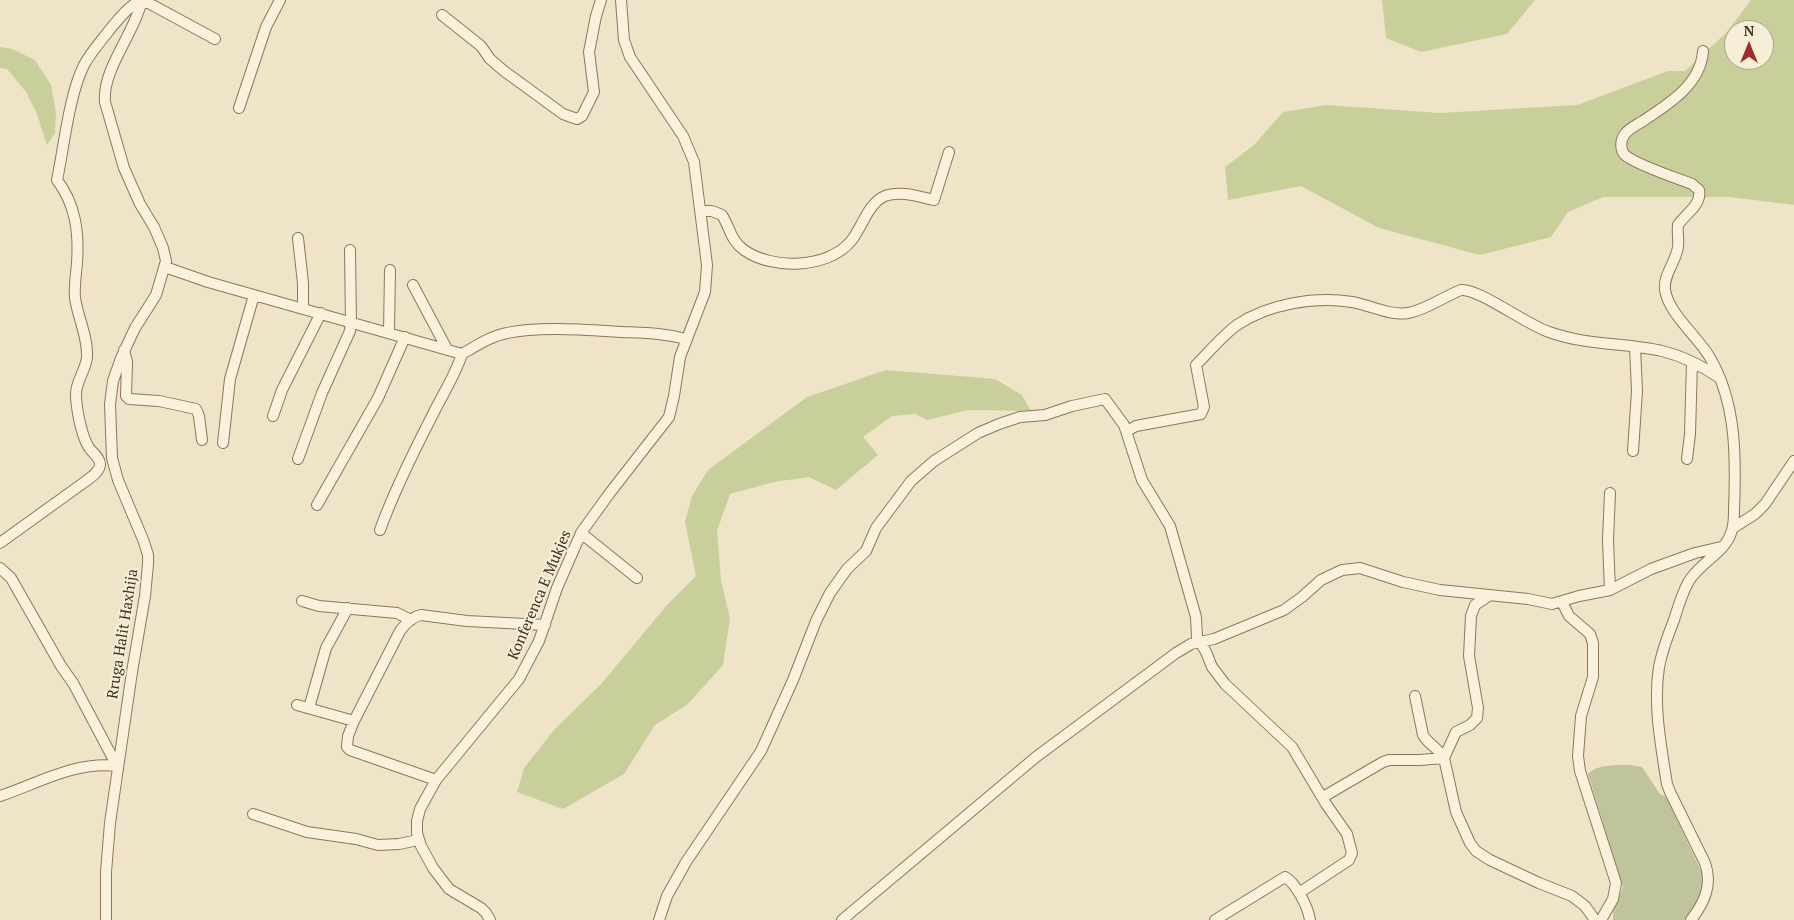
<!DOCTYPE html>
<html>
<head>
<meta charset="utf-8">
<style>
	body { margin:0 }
	#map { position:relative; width:1794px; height:920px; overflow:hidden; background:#f0e4c8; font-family:"PT Serif",serif }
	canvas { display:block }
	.north { position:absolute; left:1724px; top:20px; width:50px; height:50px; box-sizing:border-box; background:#f7eed8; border:1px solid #ada18e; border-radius:50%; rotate:0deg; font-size:14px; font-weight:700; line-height:20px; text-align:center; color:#3d2e20 }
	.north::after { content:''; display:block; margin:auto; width:18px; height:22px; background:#9e2a2b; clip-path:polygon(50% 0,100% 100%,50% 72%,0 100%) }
</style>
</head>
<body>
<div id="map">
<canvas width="1794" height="920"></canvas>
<div class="north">N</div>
</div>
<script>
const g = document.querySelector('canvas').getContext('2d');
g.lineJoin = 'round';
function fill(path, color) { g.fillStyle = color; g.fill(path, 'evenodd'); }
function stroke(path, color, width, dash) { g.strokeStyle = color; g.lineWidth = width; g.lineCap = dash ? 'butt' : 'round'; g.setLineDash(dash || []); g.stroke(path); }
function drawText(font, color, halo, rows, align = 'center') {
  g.font = font + ' "PT Serif",serif'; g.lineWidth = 4; g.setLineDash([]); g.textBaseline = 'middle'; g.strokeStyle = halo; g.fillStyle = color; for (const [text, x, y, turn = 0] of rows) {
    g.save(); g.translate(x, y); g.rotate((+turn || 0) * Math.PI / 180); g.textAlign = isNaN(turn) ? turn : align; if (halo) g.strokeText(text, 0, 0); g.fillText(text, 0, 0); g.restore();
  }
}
const green = new Path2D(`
	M1382 0H1535L1507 34 1421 52 1386 38Z
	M1751 0H1794V205L1729 197H1603L1568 212 1551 237 1480 255 1379 228 1301 186 1228 200 1225 167 1254 145 1283 112 1327 105 1440 113 1577 105 1668 71H1685L1726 33ZM1734 30H1764V60H1734Z
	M0 47 12 49 35 60 51 85 56 113 55 133 47 145 37 114 26 92 7 69 0 68Z
	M886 370 995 379 1022 395 1031 411 968 410 927 420 915 414 892 416 863 437 878 455 836 490 809 477 774 482 730 494 717 531 721 580 730 619 723 665 688 704 655 725 624 774 563 809 517 792 524 768 554 730 601 684 667 605 696 576 685 522 692 496 708 470 807 397Z`);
const cemetery = new Path2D(`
	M1629 765 1642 767 1660 794 1666 797 1703 875 1702 891 1697 903 1684 920H1613V912L1623 887 1588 774C1597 764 1617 765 1629 765Z`);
const minor = new Path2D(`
	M143 0 215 39
	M442 15 481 46 490 59 504 71 563 114 577 119 582 116 594 92 589 52 596 16 601 0
	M239 108 266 27 280 0
	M700 211H712L722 215C730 228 731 241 744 250 772 270 828 269 851 241 862 228 868 203 885 196 900 190 920 197 934 200L949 152
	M298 238 303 283V308
	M165 267 208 282 462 354C476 346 491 336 507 333 540 326 587 330 622 332 644 333 664 333 686 339
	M413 285 447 349
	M389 332 390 270
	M124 350 127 362 126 396 129 399 159 401 196 409 199 416 202 440
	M273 416 282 390 321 313
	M1127 431 1136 426 1201 414 1204 407 1196 365C1209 352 1222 336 1237 325 1268 304 1315 296 1352 302 1370 305 1390 316 1408 313 1426 310 1443 297 1461 290 1478 288 1527 325 1549 332 1585 345 1625 343 1662 351 1683 356 1702 366 1720 378
	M223 443 230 379 254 295
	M1633 451 1637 391 1635 347
	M298 459 322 393 350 331 351 322 350 250
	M1687 459 1690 434 1692 362
	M1610 493 1608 540 1610 590
	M317 505 378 398 405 337
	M1733 528 1755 514 1765 504 1794 461
	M380 530C394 491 413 453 432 416 442 395 455 376 462 354
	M581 533 637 578
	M0 543 86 481C91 477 100 472 100 464 100 457 91 452 88 446 81 434 76 407 76 394 76 381 86 370 87 357 88 337 78 318 75 298 74 286 76 275 77 263 79 233 76 205 57 180 64 147 69 95 84 65 91 52 102 40 111 28 121 17 128 6 142 0
	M0 568 11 578 61 666 73 683 117 766
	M1490 595 1475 605 1471 616 1469 656 1478 708 1477 718 1470 725 1456 732 1444 758 1456 812 1470 843 1476 851 1490 860 1539 883 1572 896 1585 906 1595 920
	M302 601 319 606 397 613 411 620
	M1562 602 1569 616 1590 634 1593 643V677L1581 716 1578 756 1580 771 1616 883 1613 899 1601 920
	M297 705 354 721
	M309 708 326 648 348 608
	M436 780 350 750 347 747 348 736 354 721 400 631C405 624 412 617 421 615L467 621 545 625
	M0 796C39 783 75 761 117 766
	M1323 797 1383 762 1389 760H1420L1444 758C1438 748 1428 744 1423 735L1415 696
	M253 814 307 832 356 839 378 845 399 844 418 840
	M106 920V872L110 823 132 672 145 596 148 564V555L144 542 118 480 112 458 110 404 113 381 121 358 135 328 156 295 166 261 163 248 154 227 140 204 124 168 105 102C102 69 135 33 142 0
	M490 920 486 913 481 908 449 889 433 868 421 846 417 833V821L420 809 436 780 519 679 539 641 557 588 581 533 609 494 669 417 674 396 680 357 705 292 707 265 694 162 683 136 630 57 624 40 621 0
	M659 920 667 896 686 862 761 751 793 680 816 621 830 593 847 569 866 551 876 528 911 481 934 461 978 433 999 424 1020 417 1045 415 1072 406 1105 399 1124 425 1142 480 1170 526 1196 617 1197 637 1206 652 1212 667 1225 684 1292 747 1326 804 1347 834 1352 853 1349 860 1299 893
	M842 920 1036 757 1176 653 1191 644 1214 639 1284 610 1302 597 1321 580 1342 570 1360 568 1403 582 1440 590 1528 599 1552 604 1579 596 1610 590 1651 569 1695 553 1721 547
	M1215 920 1285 877C1296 883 1308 907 1310 920
	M1691 920C1704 903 1713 885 1705 863L1670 792 1667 784C1661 746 1653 705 1659 667 1662 651 1668 635 1674 620 1678 607 1682 593 1689 581 1700 563 1725 552 1731 533 1734 526 1734 518 1734 511 1736 459 1737 402 1709 356 1697 336 1669 314 1665 290 1663 275 1676 262 1678 247 1679 240 1677 233 1678 225 1685 214 1702 205 1699 190L1692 184C1679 179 1634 164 1625 155 1620 150 1620 140 1625 134 1629 128 1637 125 1643 121 1669 104 1701 84 1703 51`);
const streetNames = [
	["Konferenca E Mukjes",540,595,-67],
	["Rruga Halit Haxhija",123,634,-81]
];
fill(green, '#c9cf9b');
fill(cemetery, '#bfc49a');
stroke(minor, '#8d765c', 12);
stroke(minor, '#faf1dc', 10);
drawText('15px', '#3d2e20', '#f7eed8', streetNames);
</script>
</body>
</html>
